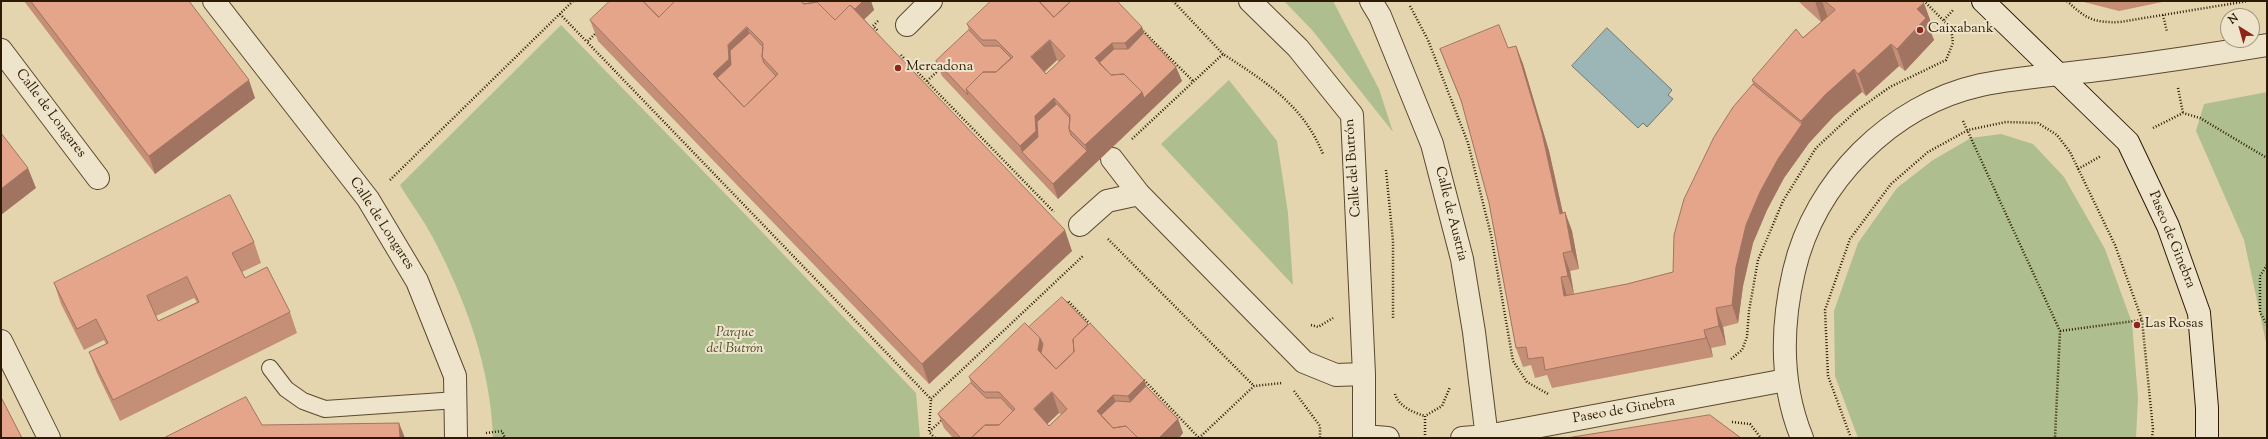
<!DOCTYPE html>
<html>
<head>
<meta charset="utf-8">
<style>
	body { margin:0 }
	#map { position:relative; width:2268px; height:439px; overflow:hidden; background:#e4d5af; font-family:"Sorts Mill Goudy",serif }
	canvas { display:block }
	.frame { position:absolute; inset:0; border:2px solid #2c1a02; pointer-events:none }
	.north { position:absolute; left:2220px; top:8px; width:40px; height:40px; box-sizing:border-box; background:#ede4cb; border:1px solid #a0937b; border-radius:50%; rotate:323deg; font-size:11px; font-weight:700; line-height:16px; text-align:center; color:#2c1a02 }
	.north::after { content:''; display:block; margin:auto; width:14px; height:18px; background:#8f2418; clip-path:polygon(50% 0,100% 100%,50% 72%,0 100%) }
</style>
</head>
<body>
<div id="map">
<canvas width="2268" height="439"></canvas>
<div class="frame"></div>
<div class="north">N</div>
</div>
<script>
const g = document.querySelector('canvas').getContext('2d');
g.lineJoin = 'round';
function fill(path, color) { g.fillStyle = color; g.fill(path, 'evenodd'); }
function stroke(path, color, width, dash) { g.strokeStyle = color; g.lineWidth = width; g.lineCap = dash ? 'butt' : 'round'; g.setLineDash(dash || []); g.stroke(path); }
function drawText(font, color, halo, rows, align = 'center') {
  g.font = font + ' "Sorts Mill Goudy",serif'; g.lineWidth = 4; g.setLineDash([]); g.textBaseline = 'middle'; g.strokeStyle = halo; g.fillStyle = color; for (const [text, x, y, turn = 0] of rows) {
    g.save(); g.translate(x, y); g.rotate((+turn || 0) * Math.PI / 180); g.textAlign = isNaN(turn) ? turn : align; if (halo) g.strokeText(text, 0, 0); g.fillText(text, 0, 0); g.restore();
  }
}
const green = new Path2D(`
	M1284 1H1333L1379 89 1393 132 1312 30Z
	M561 25 742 211 916 393 920 438H493C491 368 465 298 432 236 423 219 410 202 400 185Z
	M1229 80 1277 141 1288 213 1293 285 1161 144Z
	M2267 92V347L2244 240 2196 131 2204 104Z
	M2001 134 2033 144 2064 177 2105 249 2132 323 2138 398 2136 438H1858L1835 376 1834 311 1858 243 1897 188 1933 160 1971 138Z`);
const water = new Path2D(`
	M1607 28 1672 90 1668 95 1673 99 1647 127 1643 123 1638 128 1572 66Z`);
const path = new Path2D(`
	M1173 1 1223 54
	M2067 1C2086 19 2094 23 2120 22L2248 1
	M1410 6 1428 40 1468 143 1491 235 1513 361 1527 382 1548 394
	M560 14 587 42
	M2163 15 2167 32
	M1944 20 1954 9
	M878 21 873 26 878 31
	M1141 29 1193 81
	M597 32 587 42 931 399 1084 255
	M901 55 1054 212
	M927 81 941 68
	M2178 88 2183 113
	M1963 121 2060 331 2055 438
	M2153 128 2183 113 2200 118 2267 158
	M1132 139 1223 54C1266 82 1303 105 1323 154
	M2078 169 2101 156
	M1386 170 1393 241V318
	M390 180 573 1
	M1108 239 1254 386
	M2267 265 2260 276V312L2267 325
	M1065 305 1068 301 1090 324
	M1311 325 1318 327 1333 318
	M2060 331 2142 320
	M1731 359 1742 350 1747 337 1749 311 1758 260 1783 201 1816 148 1856 111 1890 87 1946 60 1953 43 1951 28 1924 1
	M1144 380 1199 438
	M1294 391 1320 426V438
	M1395 394C1398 406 1414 413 1425 416
	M1732 422 1750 424 1761 438
	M929 431 931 399
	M486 433 502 431 505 438
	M935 438 929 432 943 419
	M1199 438 1254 386 1282 383
	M1425 438V416L1442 406 1450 387
	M1851 438 1828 376 1825 310 1850 239 1891 184 1928 152 1968 130 2006 122 2038 123 2057 135 2070 152 2115 245 2142 320 2153 429 2152 438`);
const lane = new Path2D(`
	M270 368 286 389 303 401 325 409 457 400`);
const street = new Path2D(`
	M214 1 368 199 417 281 455 376 456 438
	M1250 1 1298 48 1352 115 1364 374V438
	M1371 1 1380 16 1432 144 1462 259 1474 332 1487 438
	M907 25 931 1
	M1 50 98 178
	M1112 159 1139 194 1304 362 1336 375 1364 374
	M1080 225 1107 201 1139 194
	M1 341 49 438
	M1364 436 1388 438
	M1462 438 1487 436 1786 380
	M1802 438C1780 384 1781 327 1794 271 1815 181 1891 105 1981 85 2019 77 2066 74 2106 69 2160 62 2213 54 2267 45`);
const secondary = new Path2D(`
	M1983 1 2128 142 2168 226 2199 313 2207 408V438`);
const wall = new Path2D(`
	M24 1H189L255 98 155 174Z
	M741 1H871L874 10 864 19 1072 251 929 384 598 41 590 20 739 2Z
	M1798 1H1922L1932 25 1929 28 1934 40 1905 71 1899 66 1866 96 1862 92 1834 116 1809 143 1784 178 1767 210 1753 243 1743 286 1738 323 1723 327 1726 345 1711 348 1713 357 1552 388 1547 375 1535 378 1531 365 1523 367 1516 348 1489 203 1463 106 1447 67 1440 49 1508 48 1516 46 1523 64 1549 151 1563 213 1565 212 1572 231 1579 269 1570 271 1574 294 1627 284 1673 272 1753 84 1752 80 1821 22Z
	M2080 1H2167L2119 11Z
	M967 24 1142 27 1144 33 1176 67 1182 81 1058 199 942 76 936 61 969 30ZM1057 60 1059 62 1046 74 1045 72Z
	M254 242 261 263 242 272 245 278 290 312 297 333 120 421 97 373 89 352 106 344 104 340 84 350 61 304 54 283ZM194 298 197 302 158 321 156 316Z
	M1088 324 1144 380 1146 386 1178 419 1183 433 1179 438H953L944 428 938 414 971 383 969 377 1029 327ZM1059 413 1061 414 1049 426 1047 424Z`);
const shadedWall = new Path2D(`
	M863 1H871L874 10 842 41 837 26Z
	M1815 1H1822L1828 18 1822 23Z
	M1924 3 1932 25 1929 28 1934 40 1905 71 1897 49 1917 9Z
	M747 27 755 47 725 90 713 74 728 45Z
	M1142 27 1149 47 1133 64 1125 43Z
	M1050 40 1057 60 1038 77 1031 57Z
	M1112 43 1119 63 1107 75 1095 58Z
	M1891 44 1899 66 1866 96 1858 74Z
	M1516 46 1523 64 1549 151 1567 232 1560 214Z
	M1176 67 1182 81 1058 199 1053 184 1087 151 1085 145 1142 92Z
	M1854 69 1862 92 1834 116 1809 143 1801 121 1826 94Z
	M249 80 255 98 155 174 149 156Z
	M1054 98 1062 119 1022 152 1020 146 1035 116Z
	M1802 124 1809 143 1784 178 1767 210 1753 243 1743 286 1738 323 1732 305 1736 267 1746 225 1760 192 1778 159Z
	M28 168 36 188 1 215V189Z
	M1565 212 1572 231 1579 269 1572 251Z
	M1065 230 1072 251 929 384 922 364Z
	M1563 253 1570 271 1574 294 1568 276Z
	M1561 277 1567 296H1564Z
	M1716 308 1723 327 1726 345 1719 326Z
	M1704 330 1711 348 1713 357 1706 338Z
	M1040 338 1048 359 1038 350Z
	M1144 380 1152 400 1135 416 1128 396Z
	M1052 392 1059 413 1041 430 1034 409Z
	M1113 395 1121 415 1109 427 1097 411Z
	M1178 419 1183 433 1179 438H1159Z
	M399 423 405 438H400Z`);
const building = new Path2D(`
	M31 1H189L249 80 149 156Z
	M610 1H643L659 17 675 1H738L739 2 740 1H801L804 4 817 2 835 20 850 5 1065 230 922 364 590 20ZM747 27 763 43 762 57 778 74 744 107 713 74 729 59 728 45Z
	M643 1H675L659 17Z
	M801 1H863L855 9 850 5 835 20 817 2 804 4Z
	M991 1H1039L1054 17 1071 1H1117L1142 27 1125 43H1112L1095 58 1111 75 1124 74 1142 92 1085 145 1069 129 1070 115 1054 98 1035 116 1036 131 1020 146 966 89 983 72H996L1013 57 996 40H982L967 24ZM1050 40 1065 56 1046 74 1031 57Z
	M1039 1H1071L1054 17Z
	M1825 1H1922L1924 3 1917 9 1926 18 1897 49 1891 44 1858 74 1854 69 1826 94 1801 121 1752 80 1796 29 1803 38 1835 10Z
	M1499 25 1508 48 1516 46 1542 133 1560 214 1565 212 1572 251 1563 253 1568 276 1561 277 1564 296 1627 284 1673 272 1674 235 1684 199 1714 137 1733 107 1753 84 1802 124 1778 159 1760 192 1746 225 1736 267 1732 305 1716 308 1719 326 1704 330 1706 338 1545 370 1543 357 1528 359 1526 347 1516 348 1489 203 1461 100 1440 49Z
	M969 30 984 46H999L1011 58 996 72H983L966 89 968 95 936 61Z
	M750 33 763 47 762 57 764 63 776 76 744 107 717 78 731 65 730 51Z
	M1144 33 1176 67 1144 98 1142 92 1124 74 1111 75 1099 63 1114 49H1128Z
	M1057 104 1070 118 1069 129 1071 135 1087 151 1053 184 1022 152 1038 137 1037 122Z
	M1 133 28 168 1 189Z
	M230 195 254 242 232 253 245 278 267 267 290 312 113 400 89 352 108 343 96 319 77 329 54 283ZM187 277 199 302 158 321 147 296Z
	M1062 297 1088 324 1073 339 1074 352 1056 369 1041 353 1043 344 1040 338 1029 327Z
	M1025 323 1040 338 1038 350 1056 369 1074 352 1073 339 1090 323 1144 380 1128 396 1113 395 1097 411 1113 428 1126 426 1138 438H971L985 425H999L1015 409 999 392H984L969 377ZM1052 392 1067 409 1049 426 1034 409Z
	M971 383 986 398H1001L1013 411 999 425H985L971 438H961L938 414Z
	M1146 386 1178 419 1159 438H1138L1126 426 1113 428 1101 415 1116 401 1130 402Z
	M246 397 262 425 399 423 400 438H164Z
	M2 399 22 438H1V400Z
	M1710 415 1741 438H1567Z`);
const markers = [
	[1920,30,4,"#8f2418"],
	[898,68,4,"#8f2418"],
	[2137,325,4,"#8f2418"]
];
const poiNames = [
	["Caixabank",1928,30],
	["Mercadona",906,68],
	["Las Rosas",2145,325]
];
const streetNames = [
	["Calle de Longares",50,114,53],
	["Calle del Butrón",1354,168,-94],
	["Calle de Austria",1450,214,76],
	["Calle de Longares",381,224,57],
	["Paseo de Ginebra",2171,240,68],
	["Paseo de Ginebra",1624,411,-10]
];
const parkNames = [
	["Parque",735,334],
	["del Butrón",735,350]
];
fill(green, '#afbe8f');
fill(water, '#9cb5b7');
stroke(water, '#6f776f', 1);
stroke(lane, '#5a492d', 18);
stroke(street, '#5a492d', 24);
stroke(secondary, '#2c1a02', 24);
stroke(path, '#2c1a02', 2.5, [1, 2]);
stroke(lane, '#ede4cb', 16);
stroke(street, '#ede4cb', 22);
stroke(secondary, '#ede4cb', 22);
fill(wall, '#c58e77');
fill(shadedWall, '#a07461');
fill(building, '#e5a58a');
stroke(building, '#a07461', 1);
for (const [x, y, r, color] of markers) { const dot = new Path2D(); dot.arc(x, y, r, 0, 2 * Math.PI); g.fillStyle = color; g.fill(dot); stroke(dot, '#ede4cb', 1.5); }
drawText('14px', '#2c1a02', '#ede4cb', poiNames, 'left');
drawText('14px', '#2c1a02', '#ede4cb', streetNames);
drawText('italic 14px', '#534b2c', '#ede4cb', parkNames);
</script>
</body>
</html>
